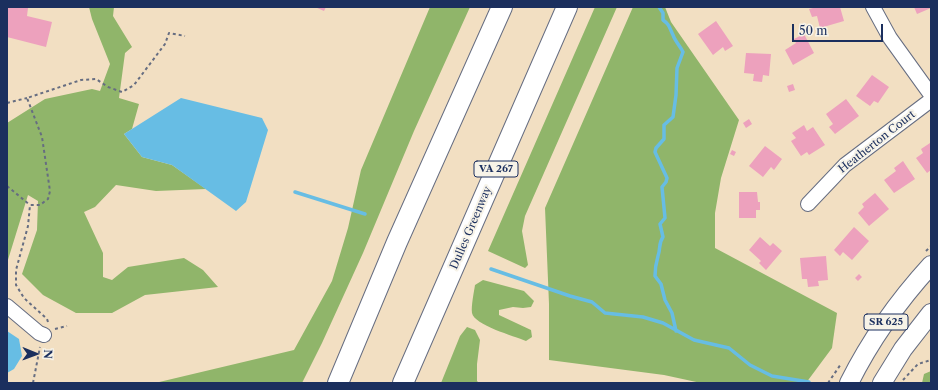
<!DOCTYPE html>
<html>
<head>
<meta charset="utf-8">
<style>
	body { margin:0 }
	#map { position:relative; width:938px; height:390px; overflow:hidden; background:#f2dfc2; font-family:"Libre Caslon Text",serif }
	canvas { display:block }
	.frame { position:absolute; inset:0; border:8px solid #1b2f5e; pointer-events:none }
	.north { position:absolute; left:16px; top:334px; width:40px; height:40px; -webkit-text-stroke:3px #f7f3e8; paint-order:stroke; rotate:91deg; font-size:11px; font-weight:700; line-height:16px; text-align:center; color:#1b2f5e }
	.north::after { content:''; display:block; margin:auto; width:14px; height:18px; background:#1b2f5e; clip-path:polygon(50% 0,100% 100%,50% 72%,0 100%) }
	.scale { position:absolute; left:792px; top:24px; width:91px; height:18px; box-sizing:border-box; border:2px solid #1b2f5e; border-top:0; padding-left:5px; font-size:12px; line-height:14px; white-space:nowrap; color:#1b2f5e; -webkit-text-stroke:3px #f7f3e8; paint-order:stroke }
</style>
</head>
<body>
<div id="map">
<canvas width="938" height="390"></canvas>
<div class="frame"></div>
<div class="north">N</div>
<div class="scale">50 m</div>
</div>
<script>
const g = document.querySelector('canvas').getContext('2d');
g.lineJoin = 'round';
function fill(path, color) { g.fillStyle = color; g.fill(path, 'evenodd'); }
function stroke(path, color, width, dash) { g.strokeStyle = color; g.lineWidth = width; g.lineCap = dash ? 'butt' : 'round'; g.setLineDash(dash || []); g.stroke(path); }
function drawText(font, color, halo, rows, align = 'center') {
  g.font = font + ' "Libre Caslon Text",serif'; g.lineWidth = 4; g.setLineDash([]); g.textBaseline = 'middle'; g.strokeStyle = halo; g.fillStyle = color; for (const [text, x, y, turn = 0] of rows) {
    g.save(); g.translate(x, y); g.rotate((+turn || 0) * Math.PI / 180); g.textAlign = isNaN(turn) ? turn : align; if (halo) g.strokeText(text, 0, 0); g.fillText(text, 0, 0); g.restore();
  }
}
const forest = new Path2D(`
	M89 7H114L113 16 132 47 125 53 119 98 139 104 132 129 124 134 142 157 172 165 206 189 156 191 116 185 95 207 84 212 103 253V277L112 280 128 267 184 258 203 270 218 287 145 295 112 313H76L43 295 22 274 37 230 38 201 28 195 7 263V123L45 99 92 89 100 91 110 64 92 19Z
	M430 7H470L414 131 363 253 322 343 302 383H155L294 350 332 281 348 228 361 170Z
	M595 7H617L525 216 522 231 528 265 525 268 488 251Z
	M633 7H665L671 22 739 120 721 178 715 213V248L837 313 832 348 806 383H701L664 375 549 360V304L545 208Z
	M483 280 524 291 534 301 531 307 523 308 513 307 499 310V315L531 330 532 337 526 341C514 336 474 325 472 313 471 306 474 292 475 285Z
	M467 327 475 330 480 340 477 364V381L479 383H441L460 336Z
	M931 371V383H922L924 374Z`);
const water = new Path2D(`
	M181 98 262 118 268 130 246 202 236 211 172 165 142 157 124 134Z
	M7 331 19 339 22 356 14 369 7 373Z`);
const stream = new Path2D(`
	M659 7 663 13V20C670 25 669 27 673 35 675 41 680 46 683 52L677 68 676 95 673 117 664 125V139L656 148 655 152 667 178 666 182 662 187 665 218 660 224 663 237C658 244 661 248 658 256 656 263 655 268 655 276L661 284 665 300 672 313 676 331
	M295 192 365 214
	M491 269 570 296 592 302 605 313 643 317 663 323 694 340 729 348 750 365 772 376 809 382`);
const building = new Path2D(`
	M7 7 28 8 27 16 52 22 46 47 7 37Z
	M315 7H326L324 11Z
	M817 7H840L844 21 820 28 817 16 812 17 809 9Z
	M914 7H931V8L917 14Z
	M716 21 733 46 725 51 723 47 713 55 698 34Z
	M804 34 814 53 793 65 785 50 796 43 794 39Z
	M746 53 771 54 769 76 763 75 762 82 753 81 754 74 744 73Z
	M872 75 889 87 878 103 874 101 870 106 856 96Z
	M793 84 795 90 789 92 787 86Z
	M846 99 859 116 835 134 829 127 833 124 826 114Z
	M749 119 752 124 746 128 743 123Z
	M804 125 807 131 813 127 825 145 809 155 807 152 801 156 791 141 796 138 792 133Z
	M930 143 931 145V170L927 173 916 158 923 153 921 149Z
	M765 146 782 159 774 170 771 167 763 177 749 166Z
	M732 150 736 152 734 156 730 154Z
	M903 161 915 179 894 193 884 180 896 171 894 168Z
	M739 192H757L758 202H760V210H756V218H739Z
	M875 193 889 209 869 226 858 213 864 207 862 204Z
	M854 227 869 241 852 260 843 252 840 256 834 250Z
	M760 237 770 246 773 243 782 251 766 270 759 263 761 261 749 250Z
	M826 256 828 280 818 281 819 286 808 287 807 279H802L800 258Z
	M859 274 862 277 858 281 855 278Z`);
const path = new Path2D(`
	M7 103 27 98
	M7 186 30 205
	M926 251 931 246
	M48 322 47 319 24 298 16 285V270L28 226 30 205H40L48 199 50 191 42 137 27 98 81 80 96 79 108 87 122 92 134 85 165 44 169 33 185 36
	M55 329 67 326
	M903 380 918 364 931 360
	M33 383 40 347
	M828 383 841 364`);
const minor = new Path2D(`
	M873 7 890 38 931 95
	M808 204 845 165 931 100
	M7 306 39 333 44 335`);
const major = new Path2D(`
	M849 383C870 341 899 300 931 265
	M882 383 903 349 931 313`);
const highway = new Path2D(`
	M338 383 397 242 502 7
	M403 383 567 7`);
const shields = [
	[496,169,44],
	[886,322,44]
];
const shieldNames = [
	["VA 267",496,169],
	["SR 625",886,322]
];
const streetNames = [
	["Heatherton Court",877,142,-38],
	["Dulles Greenway",471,228,-67]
];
fill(forest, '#90b56a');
fill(water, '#67bde4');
stroke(stream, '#67bde4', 3.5);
fill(building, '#eda1bd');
stroke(minor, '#666d81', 16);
stroke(major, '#666d81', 20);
stroke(highway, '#666d81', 22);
stroke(path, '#666d81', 2, [3, 3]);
stroke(minor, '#fff', 14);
stroke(major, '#fff', 18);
stroke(highway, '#fff', 20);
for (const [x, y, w] of shields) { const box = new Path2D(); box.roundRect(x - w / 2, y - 8, w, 16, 3); g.fillStyle = '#f7f3e8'; g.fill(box); stroke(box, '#1b2f5e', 1); }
drawText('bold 10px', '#1b2f5e', null, shieldNames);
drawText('11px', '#1b2f5e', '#f7f3e8', streetNames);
</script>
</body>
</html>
